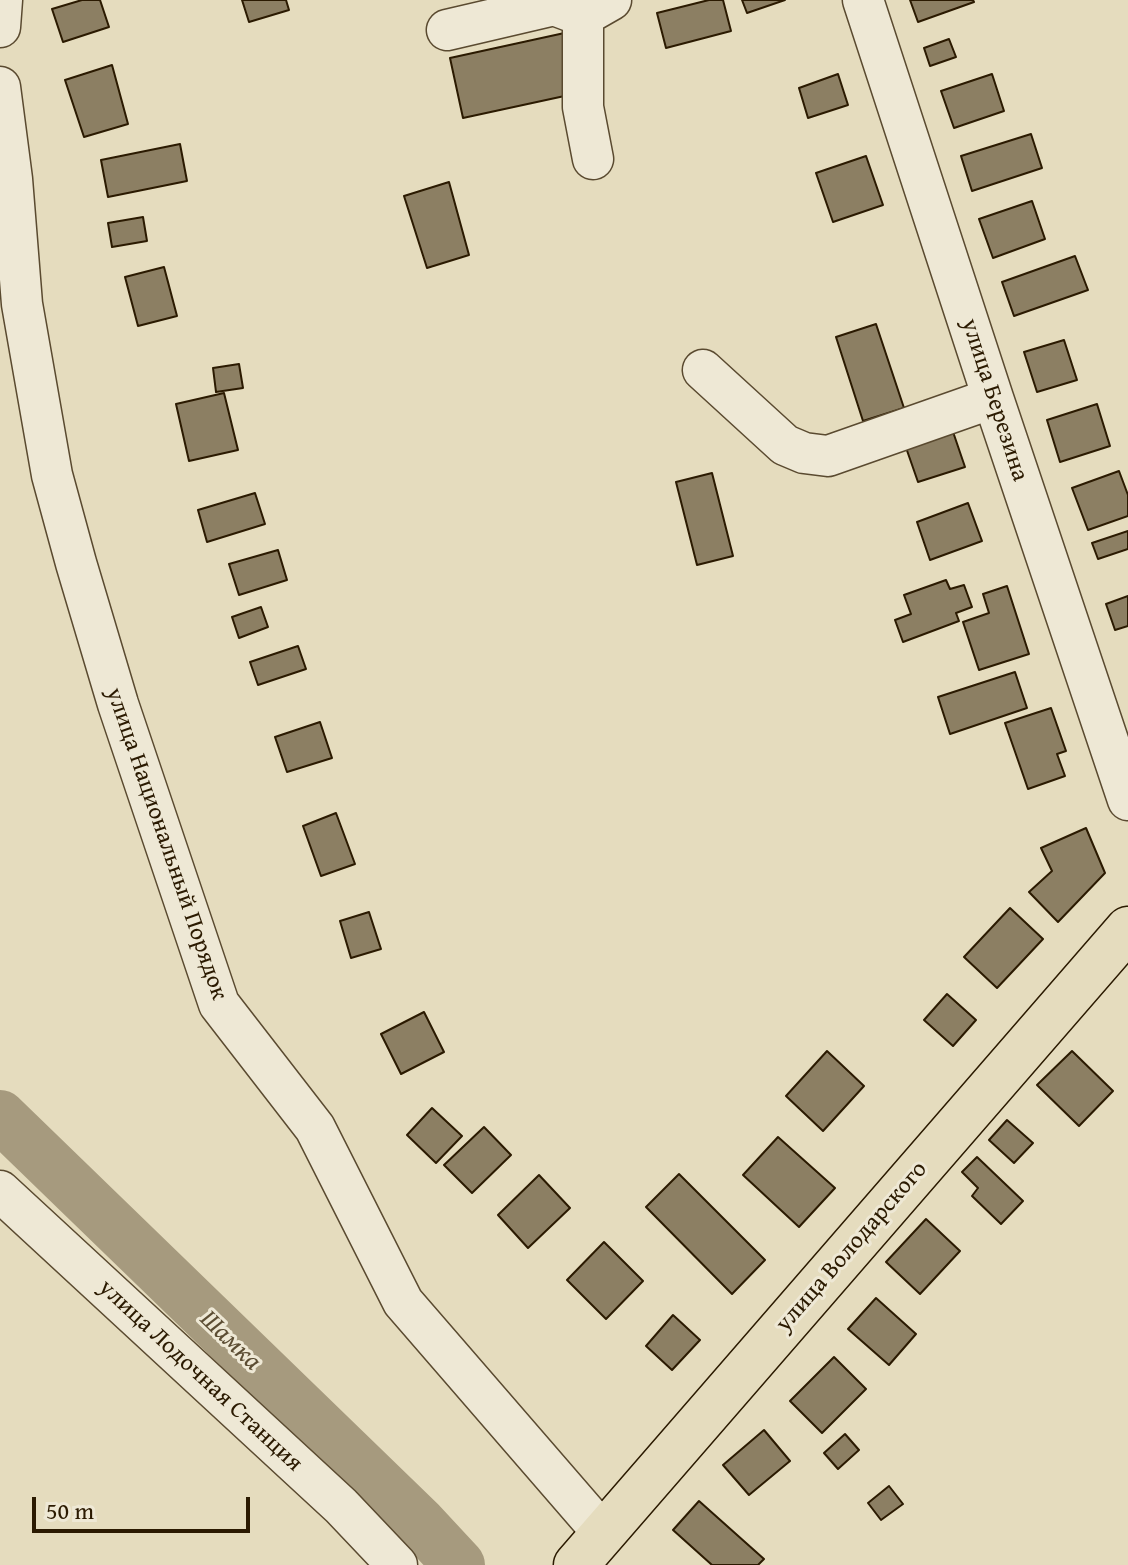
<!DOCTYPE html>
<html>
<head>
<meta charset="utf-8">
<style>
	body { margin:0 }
	#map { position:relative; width:1128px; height:1565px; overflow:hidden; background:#e5dcbe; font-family:"Gentium Book Plus",serif }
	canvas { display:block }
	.scale { position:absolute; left:32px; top:1497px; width:218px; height:36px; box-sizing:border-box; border:4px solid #2b1a01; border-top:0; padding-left:10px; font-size:24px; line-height:28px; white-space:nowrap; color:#2b1a01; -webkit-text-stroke:6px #eee8d5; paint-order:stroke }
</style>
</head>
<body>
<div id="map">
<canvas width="1128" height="1565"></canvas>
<div class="scale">50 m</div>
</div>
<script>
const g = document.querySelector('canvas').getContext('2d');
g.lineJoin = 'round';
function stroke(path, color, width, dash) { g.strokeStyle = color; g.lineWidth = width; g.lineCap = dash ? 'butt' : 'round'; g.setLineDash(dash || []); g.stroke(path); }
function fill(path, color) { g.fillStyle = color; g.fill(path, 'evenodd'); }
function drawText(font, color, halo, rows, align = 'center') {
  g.font = font + ' "Gentium Book Plus",serif'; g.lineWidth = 6; g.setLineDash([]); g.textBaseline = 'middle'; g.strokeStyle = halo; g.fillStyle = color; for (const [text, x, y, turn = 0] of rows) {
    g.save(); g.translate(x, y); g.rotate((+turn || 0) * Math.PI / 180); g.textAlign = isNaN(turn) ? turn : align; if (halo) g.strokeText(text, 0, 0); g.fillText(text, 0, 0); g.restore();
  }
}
const river = new Path2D(`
	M0 1116 420 1523 459 1565`);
const building = new Path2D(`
	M82 0H100L109 27 63 42 52 9Z
	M242 0H286L289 10 249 22Z
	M709 0H723L731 31 666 48 657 13Z
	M742 0H785L747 13Z
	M910 0H973L974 2 918 22Z
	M569 32 583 92 463 118 450 58Z
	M949 39 956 57 930 66 924 48Z
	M112 65 128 124 84 137 65 80Z
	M838 74 848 105 808 118 799 88Z
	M992 74 1004 111 954 128 941 91Z
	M1031 134 1042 168 972 191 961 156Z
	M180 144 187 181 108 197 101 160Z
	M866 156 883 205 833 222 816 173Z
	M449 182 469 255 427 268 404 196Z
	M1032 201 1045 239 993 258 979 219Z
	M143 217 147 241 112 247 108 223Z
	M1075 256 1088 290 1014 316 1002 282Z
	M164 267 177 316 138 326 125 277Z
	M876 324 904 408 863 421 836 337Z
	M1064 340 1077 380 1037 392 1024 352Z
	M239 364 243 388 216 392 213 368Z
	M224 393 238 450 189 461 176 404Z
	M1097 404 1110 446 1060 462 1047 420Z
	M950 423 965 467 918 482 903 439Z
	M1119 471 1128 495V516L1088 530 1072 488Z
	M712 473 733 556 697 565 676 482Z
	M255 493 265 524 207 542 198 510Z
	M968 503 982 541 930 560 917 522Z
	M1128 531V549L1098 559 1092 543Z
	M278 550 287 580 239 595 229 564Z
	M946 580 950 589 964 585 972 607 956 613 959 621 903 642 895 620 911 614 904 595Z
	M1007 586 1029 654 979 670 963 622 989 613 983 594Z
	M1128 596V626L1115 630 1106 604Z
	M261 607 268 627 239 638 232 617Z
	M298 646 306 669 258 685 250 662Z
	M1015 672 1027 708 950 734 938 697Z
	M1051 708 1066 751 1057 754 1065 776 1028 789 1005 723Z
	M320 722 332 758 287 772 275 737Z
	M336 813 355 864 321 876 303 826Z
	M1086 828 1105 873 1058 922 1029 892 1052 871 1041 848Z
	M1010 908 1043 939 997 988 964 957Z
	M369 912 381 949 351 958 340 921Z
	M947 994 976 1020 953 1046 924 1020Z
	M424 1012 444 1052 401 1074 381 1034Z
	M827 1051 864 1086 823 1131 786 1096Z
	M1072 1051 1113 1091 1079 1126 1037 1085Z
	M432 1108 462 1136 436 1163 407 1135Z
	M1007 1120 1033 1143 1014 1163 989 1140Z
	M484 1127 511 1155 472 1193 444 1165Z
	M778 1137 835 1188 799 1227 743 1175Z
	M977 1157 1023 1201 1001 1224 972 1196 978 1188 962 1172Z
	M679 1174 765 1260 732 1294 646 1207Z
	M539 1175 570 1208 528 1248 498 1215Z
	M926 1219 960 1251 920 1294 886 1262Z
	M604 1242 643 1281 606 1319 567 1280Z
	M876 1298 916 1334 889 1365 848 1329Z
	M673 1315 700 1340 672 1370 646 1346Z
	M834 1357 866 1389 822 1433 790 1401Z
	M764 1430 790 1461 749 1495 723 1465Z
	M845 1434 859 1450 838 1469 824 1453Z
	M889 1486 903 1504 881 1520 868 1503Z
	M699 1501 764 1559 758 1565H712L673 1530Z`);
const minor = new Path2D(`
	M863 0 993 398 1128 800
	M0 27 2 0
	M447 30 554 5 583 16
	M0 87 12 179 22 304 52 475 76 563 118 704 219 1004 315 1128 403 1302 603 1533
	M593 159 583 107V16L611 0
	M703 370 785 445 804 453 828 456 993 398
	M0 1191 341 1506 397 1565`);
const major = new Path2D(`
	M576 1565 1128 929`);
const streetNames = [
	["улица Березина",994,400,72],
	["улица Национальный Порядок",166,844,71],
	["улица Володарского",852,1247,-49],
	["улица Лодочная Станция",200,1376,43]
];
const waterNames = [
	["Шамка",230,1341,44]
];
stroke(river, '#a69a7e', 52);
fill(building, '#8c7f63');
stroke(building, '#2b1a01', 2);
stroke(minor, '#5a4a30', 43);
stroke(major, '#2b1a01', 47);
stroke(minor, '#eee8d5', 40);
stroke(major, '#e5dcbe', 44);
drawText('24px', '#2b1a01', '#eee8d5', streetNames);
drawText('italic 26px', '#5c4d33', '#eee8d5', waterNames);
</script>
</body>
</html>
